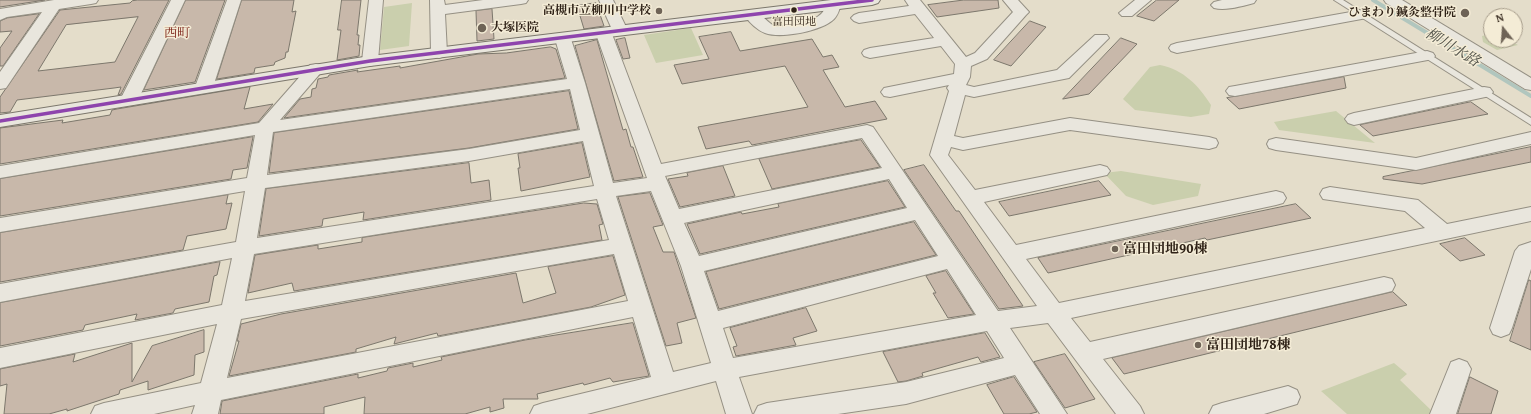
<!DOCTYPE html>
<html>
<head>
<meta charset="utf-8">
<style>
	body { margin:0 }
	#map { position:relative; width:1531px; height:414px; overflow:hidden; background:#e4ddca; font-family:"Gentium Book Plus",serif }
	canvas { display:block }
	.north { position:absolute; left:1483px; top:8px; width:40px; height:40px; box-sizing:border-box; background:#f4ecd6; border:1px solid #a59b8a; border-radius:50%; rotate:343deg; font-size:11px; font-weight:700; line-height:16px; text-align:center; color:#2f2217 }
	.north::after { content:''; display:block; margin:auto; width:14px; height:18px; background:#6e6356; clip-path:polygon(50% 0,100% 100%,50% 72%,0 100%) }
</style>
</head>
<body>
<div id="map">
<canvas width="1531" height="414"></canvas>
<div class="north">N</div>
</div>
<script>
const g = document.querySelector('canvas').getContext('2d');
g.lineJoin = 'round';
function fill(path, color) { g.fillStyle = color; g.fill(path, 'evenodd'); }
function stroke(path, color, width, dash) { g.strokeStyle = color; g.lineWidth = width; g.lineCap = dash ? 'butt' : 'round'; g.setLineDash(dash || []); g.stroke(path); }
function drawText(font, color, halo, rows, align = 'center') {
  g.font = font + ' "Gentium Book Plus","Noto Serif JP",serif'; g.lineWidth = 3; g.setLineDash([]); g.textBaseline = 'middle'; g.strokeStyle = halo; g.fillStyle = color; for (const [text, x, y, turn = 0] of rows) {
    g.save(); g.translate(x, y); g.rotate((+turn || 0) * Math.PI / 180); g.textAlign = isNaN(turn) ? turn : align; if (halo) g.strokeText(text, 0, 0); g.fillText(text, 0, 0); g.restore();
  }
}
const green = new Path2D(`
	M412 3 409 46 380 50 384 7Z
	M691 28 703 55 656 63 644 35Z
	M1491 34V40H1509L1518 45 1497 50 1483 42 1482 36Z
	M1160 65C1184 70 1198 85 1211 105L1209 114 1191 117 1135 110 1123 99 1150 67Z
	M1336 111 1375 143 1279 130 1274 122Z
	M1121 171 1201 184 1198 196 1153 205 1126 196 1104 173Z
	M1394 363 1407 374 1400 380 1435 414H1347L1321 391Z`);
const stream = new Path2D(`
	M1373 0 1531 96`);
const building = new Path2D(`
	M0 0H45L0 7Z
	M138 0H169L121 94 118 95 121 87 114 88 17 100 10 112 0 113V97L60 10 130 3 132 1ZM138 17 115 62 38 71 66 25Z
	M186 0H225L195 82 144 90Z
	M242 0H294L292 12 296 11 288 52H286L285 58 275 62 274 65 255 68 254 73 217 79Z
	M342 0H361L357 35H359L358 45H360L359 56 337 60 341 30H338Z
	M964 0H998L999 8 937 17 928 5Z
	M1157 0H1179L1154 21 1137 16Z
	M596 3 604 26 584 29 577 6Z
	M492 9 494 39 477 41 476 11Z
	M39 14 3 66H0V48L12 31 0 32V21L7 18Z
	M1030 21 1046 27 1011 66 994 60Z
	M731 32 740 51 812 39 823 57 832 55 839 67 823 70 845 107 875 101 887 119 752 145 749 141 706 149 698 127 808 107 785 66 682 84 674 65 709 59 699 37Z
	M625 38 630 58 623 59 616 40Z
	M1121 38 1137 44 1089 94 1063 99Z
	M597 40 623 130 626 129 631 147H633L643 177 614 181 575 46Z
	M551 47 556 49 565 78 284 118 300 99 311 97 312 89 316 88 318 79 328 77 329 75 358 70 357 72 400 66V68L478 54 506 53Z
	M1344 77 1346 88 1239 109 1227 98Z
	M250 87 244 109 273 104 258 122 0 164V128L63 120 62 123 110 115 112 110 117 109Z
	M569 91 578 129 469 148 269 173 274 133Z
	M1471 102 1488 114 1373 136 1360 125Z
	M253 137 247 168 233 170 231 179 0 216V179Z
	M861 140 880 167 772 189 759 159Z
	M582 143 590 177 521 191 518 168H520L518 154Z
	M1531 147V162L1422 184 1383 179V177Z
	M469 163 471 183 489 180 491 200 363 220 364 212 323 219 322 226 259 236 266 189Z
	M924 165 956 211H959L1023 306 999 309 904 170Z
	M723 166 735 196 680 207 668 179 688 176 687 173Z
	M888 181 905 207 700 254 687 224 741 212 742 214 779 207 778 204Z
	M1099 181 1111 195 1009 216 999 202Z
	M650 193 663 225 653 227 663 252H674L696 318 677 323 682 343 666 346 618 197Z
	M228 195 226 204 232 203 226 229 187 236 183 250 0 282V233Z
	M584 203 597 204 603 224 599 225 602 240 294 291 292 283 248 293 255 255 318 245V249L362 242V238Z
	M1296 204 1311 218 1207 240 1205 238 1048 273 1038 258Z
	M914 222 936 255 719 309 706 272Z
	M1465 238 1485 255 1460 261 1440 244Z
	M613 256 625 295 591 307 438 336 437 333 394 344 396 337 356 349V352L229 376 239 341H237L241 324 281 314 516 273 523 303 556 293 548 267Z
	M220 262 217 275 214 276 209 302 175 309 173 313 135 320 137 314 85 325 83 330 0 346V303Z
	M946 271 974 314 948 318 933 293H936L926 276Z
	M1529 280 1531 281V350L1510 341Z
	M1393 292 1407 305 1124 374 1112 358Z
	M806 308 817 331 793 338 796 345 736 356 733 347 737 346 730 328Z
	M633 323 649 376 613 382 610 378 584 385 583 383 537 394 538 399H503L504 408 490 412V407L465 414H364L365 397 324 407V414H220L222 401 358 374V378L387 371 388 368 413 363V367L442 360 441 357 525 340Z
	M204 330V352L195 355 194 375 148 390V381L120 390 119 394 67 411V409L49 414H4L7 384 0 386V369L75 354 73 362 132 343V382L152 346Z
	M985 333 1000 357 981 362 978 357 922 373 923 376 906 381 898 382 883 352Z
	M1065 354 1095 399 1065 408 1034 362Z
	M1014 377 1037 412 1029 414H1004L987 385Z
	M1470 377 1498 391 1491 414H1458Z`);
const lane = new Path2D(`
	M1334 0H1343L1531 118V125Z`);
const street = new Path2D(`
	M54 0H98L96 3 91 4 59 9 6 88 0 89V72L42 12 7 17 0 20V9Z
	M171 0H185L138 100 135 104 129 105 123 104 120 100Z
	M227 0H241L213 87 210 91 204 92 198 91 195 87Z
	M369 0H383L378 61 376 64 370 66 364 64 362 61Z
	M430 0H444L445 5 483 0H528L526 3 521 4 445 14 447 53 445 56 439 58 433 56 431 53Z
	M599 0H613L628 31 626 34H614Z
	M833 0 838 2 841 5C839 10 838 15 834 19 822 31 781 39 765 33 757 30 749 22 744 15L747 12C759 9 764 20 774 26 788 27 812 24 822 13 825 10 825 5 828 2Z
	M905 0H920L966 57 975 53 1013 12 1003 0H1018L1029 12 1026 15 987 59 971 66 970 77 966 85 974 87 1057 70 1095 35H1107L1109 38 1069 78 974 97 965 95 954 136 963 138 1070 118 1209 137 1216 139 1218 143 1216 147 1209 149 1070 130 963 150 951 147 948 155 975 190 1100 165 1107 167 1110 171 1107 175 984 202 1016 245 1276 191 1283 193 1286 198 1283 203 1276 205 1026 259 1059 303 1425 228 1405 211 1323 199 1320 194 1323 189 1330 187 1418 200 1447 224 1531 207V221L1071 318 1090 342 1384 277 1392 279 1395 285 1392 291 1384 293 1103 359 1140 406 1144 414H1116L1048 323 1010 328 1067 414H1040L1015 375 906 404 838 414H754L758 406 767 403 906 382 1004 358 987 331 739 377 752 414H726L716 381 587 414H530L534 406 543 403 651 377 633 317 221 400 218 414H192L195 405 154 414H91L95 406 104 403 201 383 217 324 0 368V348L222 305 232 258 0 302V284L236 242 245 191 0 232V218L247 178 255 135 0 178V166L259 123 310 65 316 64 322 65 324 69 280 120 567 79 555 39 557 36H569L571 39 585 83 613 183 647 178 596 34 598 31H610L612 34 661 164 867 125 873 127 998 311 1037 306 930 155 949 91 947 88 949 85 890 97 884 96 881 92 884 88 954 74 955 64 941 46 870 58 864 56 862 53 864 50 870 48 934 38 915 14 859 23 854 21 851 18 854 15 859 13 909 6ZM570 89 580 130 469 149 267 175 273 132ZM862 138 882 168 679 209 665 176ZM583 141 594 186 257 238 265 188 469 161ZM889 179 907 208 699 256 684 223ZM651 191 681 266 711 363 673 372 616 196ZM597 199 609 240 245 301 254 254ZM915 220 938 256 718 311 704 271ZM614 254 628 301 227 378 241 319ZM947 269 976 315 733 358 723 328Z
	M1135 0H1151L1132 16H1122L1119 13Z
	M1222 0H1256L1254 3C1242 6 1226 11 1214 8L1211 5 1214 2Z
	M1384 0H1402L1531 78V90L1525 89 1386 3Z
	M1362 10 1367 12 1370 15 1367 18 1177 53 1171 51 1169 48 1171 45 1177 43Z
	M1427 51 1433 53 1435 56 1433 59 1235 96 1229 95 1226 91 1229 87 1235 86Z
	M1484 87 1490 88 1493 92 1490 96 1354 125 1348 123 1345 119 1348 115 1354 113Z
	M1531 132V144L1416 170 1276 150 1269 148 1267 144 1269 140 1276 138 1416 158Z
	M1531 242V269L1512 328 1509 334 1501 337 1493 334 1490 328 1515 251 1519 246Z
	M1459 359 1467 362 1471 369 1456 414H1430L1451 362Z
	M1288 386 1297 390 1300 397 1297 404 1264 414H1209L1213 406 1222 403Z`);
const secondary = new Path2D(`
	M831 0H880L878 3 872 5 370 66 0 127V115L370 56Z`);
const bus1 = new Path2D(`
	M0 121 370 61 872 0`);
const markers = [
	[794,10,3.5,"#2f2217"],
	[659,11,4,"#6e6356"],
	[1465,13,5,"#6e6356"],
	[482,28,5,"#6e6356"],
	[1115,249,4,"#6e6356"],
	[1198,345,4,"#6e6356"]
];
const farBusnames = [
	["富田団地",794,22]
];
const farPoinames = [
	["高槻市立柳川中学校",651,11],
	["ひまわり鍼灸整骨院",1456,13],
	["大塚医院",491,28,"left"]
];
const farNeighbourhoodnames = [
	["西町",177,34]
];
const poiNames = [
	["富田団地90棟",1123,249],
	["富田団地78棟",1206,345]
];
const waterNames = [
	["柳川水路",1452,48,31]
];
fill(green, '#cacfad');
stroke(stream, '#b1c6be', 4);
fill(building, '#c8b8aa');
stroke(building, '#7c776c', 1);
stroke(lane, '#959084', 2);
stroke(street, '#959084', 2);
stroke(secondary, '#7c776c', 2);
fill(lane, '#e9e6dd');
fill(street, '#e9e6dd');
fill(secondary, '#e9e6dd');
stroke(bus1, '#8e44ad', 3.5);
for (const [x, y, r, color] of markers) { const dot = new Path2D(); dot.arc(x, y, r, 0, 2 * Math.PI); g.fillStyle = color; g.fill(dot); stroke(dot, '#f4ecd6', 1.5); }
drawText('11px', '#2f2217', '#f4ecd6', farBusnames);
drawText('bold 12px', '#2f2217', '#f4ecd6', farPoinames, 'right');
drawText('13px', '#7a1f14', '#f4ecd6', farNeighbourhoodnames);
drawText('bold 14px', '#2f2217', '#f4ecd6', poiNames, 'left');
drawText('italic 15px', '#4f5048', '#f4ecd6', waterNames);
</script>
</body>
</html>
